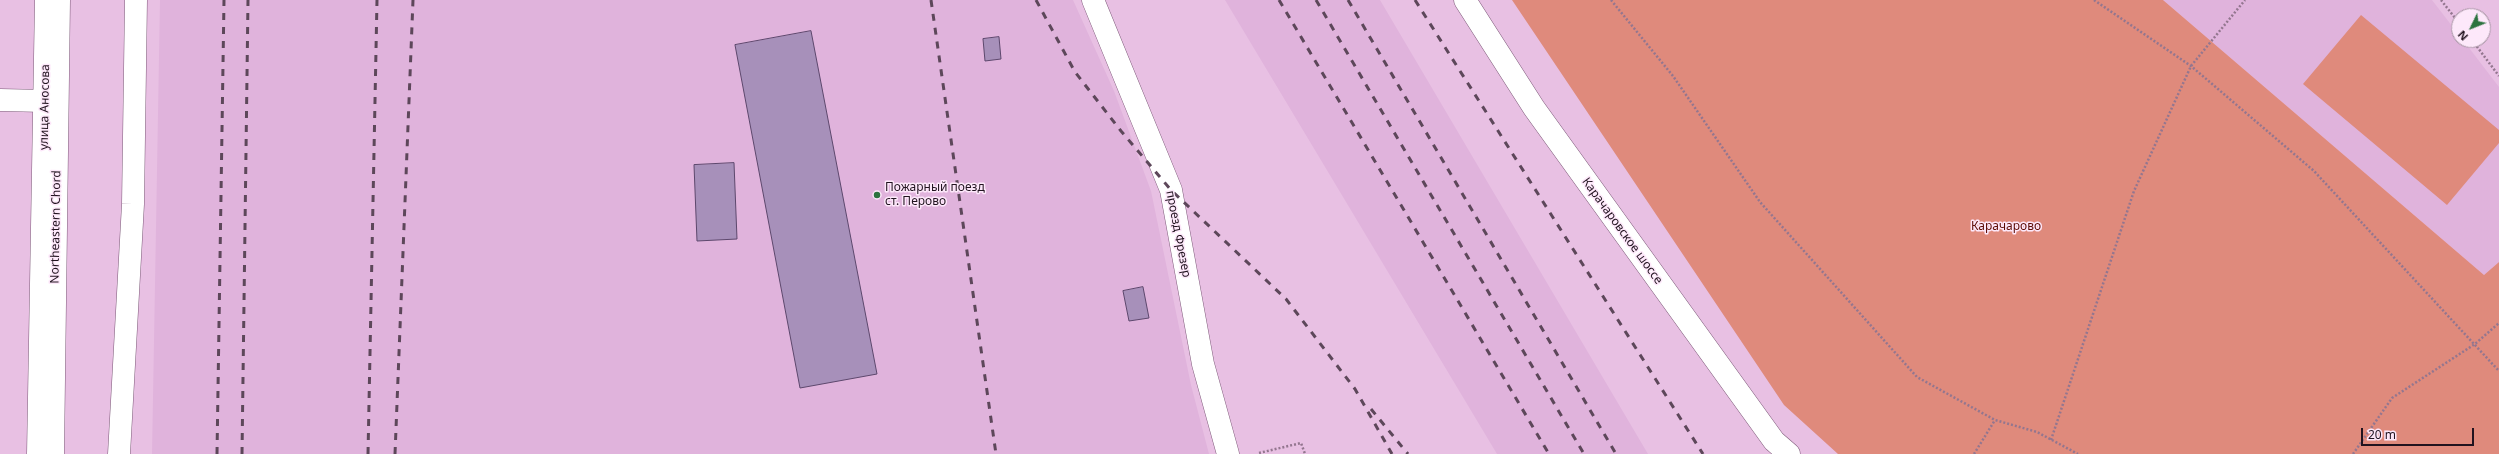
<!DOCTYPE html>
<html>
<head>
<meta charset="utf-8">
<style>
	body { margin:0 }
	#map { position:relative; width:2499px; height:454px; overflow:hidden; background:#e8c0e3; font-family:"Noto Sans",sans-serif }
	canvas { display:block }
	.north { position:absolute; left:2451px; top:8px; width:40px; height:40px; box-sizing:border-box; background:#fde8fa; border:1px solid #a593a2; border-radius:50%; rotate:227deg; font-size:11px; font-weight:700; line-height:16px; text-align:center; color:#21131f }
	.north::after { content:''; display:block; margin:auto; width:14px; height:18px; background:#2c733f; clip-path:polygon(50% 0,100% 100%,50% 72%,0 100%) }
	.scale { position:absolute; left:2361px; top:428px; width:113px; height:18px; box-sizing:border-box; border:2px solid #21131f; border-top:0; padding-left:5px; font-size:12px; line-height:14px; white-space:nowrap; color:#21131f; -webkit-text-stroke:3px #fde8fa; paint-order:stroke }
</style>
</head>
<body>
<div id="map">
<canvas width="2499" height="454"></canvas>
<div class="north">N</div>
<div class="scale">20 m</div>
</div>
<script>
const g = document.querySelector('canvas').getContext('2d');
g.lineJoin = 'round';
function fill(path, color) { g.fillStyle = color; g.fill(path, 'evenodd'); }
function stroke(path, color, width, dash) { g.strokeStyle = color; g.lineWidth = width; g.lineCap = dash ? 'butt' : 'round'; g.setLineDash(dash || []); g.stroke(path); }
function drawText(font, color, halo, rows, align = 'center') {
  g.font = font + ' "Noto Sans",sans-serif'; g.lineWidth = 3; g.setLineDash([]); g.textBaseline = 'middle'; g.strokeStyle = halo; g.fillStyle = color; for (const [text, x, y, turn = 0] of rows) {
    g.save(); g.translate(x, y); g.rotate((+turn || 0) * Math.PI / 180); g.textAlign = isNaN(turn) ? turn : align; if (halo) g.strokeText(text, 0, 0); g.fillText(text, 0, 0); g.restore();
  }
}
const built = new Path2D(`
	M160 0H1073L1114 91 1151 191 1191 385 1209 454H152Z
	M1225 0H1380L1648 454H1497Z
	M2163 0H2432L2459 35V40H2463L2499 87V262L2484 275Z`);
const green = new Path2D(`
	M1512 0H2163L2484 275 2499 262V454H1838L1784 405Z
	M2361 15 2499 130V143L2447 205 2303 84Z`);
const building = new Path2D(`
	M811 31 877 374 800 388 735 45Z
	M999 37 1001 59 985 61 983 39Z
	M734 163 737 239 697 241 694 165Z
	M1143 287 1149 318 1129 321 1123 291Z`);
const path = new Path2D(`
	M1611 0 1673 76 1760 202 1917 377 1995 420 2037 432 2078 454
	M2094 0 2191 66 2314 171 2499 371
	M2441 0 2459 23
	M2472 40 2499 76
	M2051 440 2134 191 2191 66 2245 0
	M1259 453 1301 443 1305 454
	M1974 454 1995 420
	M2353 454 2392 398 2475 344 2499 323`);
const minor = new Path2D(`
	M1093 0 1171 190 1203 364 1228 454
	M1465 0 1534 108 1774 441 1789 454
	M0 100 45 101
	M38 454 46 0
	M119 454 133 204 136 0`);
const major = new Path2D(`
	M53 454 59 0`);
const rail = new Path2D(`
	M931 0 996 454
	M1036 0 1075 72 1121 131 1171 190 1286 299 1355 389 1392 454
	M1279 0 1549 454
	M1316 0 1584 454
	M1348 0 1616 454
	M1415 0 1703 454
	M1371 409 1408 454
	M217 454 224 0
	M242 454 248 0
	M368 454 377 0
	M395 454 413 0`);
const markers = [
	[877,195,4,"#2c733f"]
];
const streetNames = [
	["улица Аносова",45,107,-89],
	["Northeastern Chord",56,227,-89],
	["Карачаровское шоссе",1622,231,54],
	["проезд Фрезер",1178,234,79]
];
const poiNames = [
	["Пожарный поезд",885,188],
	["ст. Перово",885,202]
];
const parkNames = [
	["Карачарово",2006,227]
];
fill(built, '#e0b3dc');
fill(green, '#df8a7c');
fill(building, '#a790ba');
stroke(building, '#5d486d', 1);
stroke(minor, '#7c5978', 23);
stroke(major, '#7c5978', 23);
stroke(path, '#93768f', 2.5, [2, 2]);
stroke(minor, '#fff', 22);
stroke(major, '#fff', 22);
stroke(rail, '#5d475a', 3, [7, 7]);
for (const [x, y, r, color] of markers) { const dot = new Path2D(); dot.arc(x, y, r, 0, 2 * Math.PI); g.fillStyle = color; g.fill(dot); stroke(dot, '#fde8fa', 1.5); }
drawText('12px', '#21131f', '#fde8fa', streetNames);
drawText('12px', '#21131f', '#fde8fa', poiNames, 'left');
drawText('12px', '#5c0b05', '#fde8fa', parkNames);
</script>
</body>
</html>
